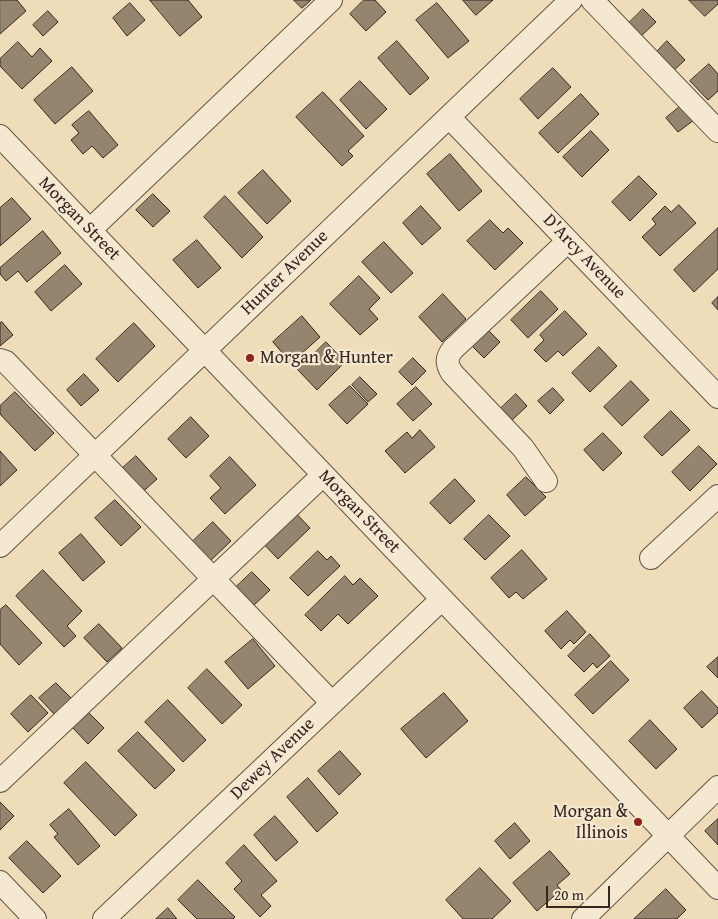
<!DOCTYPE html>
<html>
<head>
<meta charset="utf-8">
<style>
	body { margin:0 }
	#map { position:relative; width:718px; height:919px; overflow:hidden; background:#efdcb8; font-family:"Gentium Book Plus",serif }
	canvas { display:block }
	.scale { position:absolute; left:546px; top:886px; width:64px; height:22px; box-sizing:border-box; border:2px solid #342720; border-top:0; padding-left:6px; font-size:15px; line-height:18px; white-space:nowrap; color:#342720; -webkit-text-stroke:4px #f5e8d1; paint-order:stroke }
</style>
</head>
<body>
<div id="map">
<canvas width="718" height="919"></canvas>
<div class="scale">20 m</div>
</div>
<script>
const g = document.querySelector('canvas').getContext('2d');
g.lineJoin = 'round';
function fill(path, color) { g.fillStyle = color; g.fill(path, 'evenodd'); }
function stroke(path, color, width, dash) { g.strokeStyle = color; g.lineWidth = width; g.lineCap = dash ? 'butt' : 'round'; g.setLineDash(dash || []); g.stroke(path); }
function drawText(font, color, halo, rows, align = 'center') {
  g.font = font + ' "Gentium Book Plus",serif'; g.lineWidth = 4.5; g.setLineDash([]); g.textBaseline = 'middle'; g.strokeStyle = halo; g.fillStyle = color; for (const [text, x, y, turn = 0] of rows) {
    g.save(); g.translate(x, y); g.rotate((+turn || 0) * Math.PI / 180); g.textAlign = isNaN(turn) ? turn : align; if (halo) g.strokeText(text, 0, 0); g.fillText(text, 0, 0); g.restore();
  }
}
const building = new Path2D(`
	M0 0H17L26 11 0 34Z
	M150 0H188L202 17 180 36Z
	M294 0H311L302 8Z
	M364 0H375L386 12 366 31 350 14Z
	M463 0H493L476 15Z
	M689 0H718V4L705 16Z
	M130 3 145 20 127 36 113 18Z
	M437 3 469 41 448 58 416 20Z
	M643 9 656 22 639 38 627 25Z
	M48 11 58 22 43 36 33 25Z
	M397 41 429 78 410 95 378 58Z
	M667 41 685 60 672 72 655 54Z
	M18 42 32 57 40 48 52 61 22 89 0 66V59Z
	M709 64 718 74V91L708 100 690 81Z
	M72 67 93 91 55 124 34 100Z
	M553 68 571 87 538 119 520 99Z
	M360 81 387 109 366 129 340 100Z
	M323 92 364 136 348 151 353 156 342 166 296 117Z
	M581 94 599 114 558 153 539 133Z
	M682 105 694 120 678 132 666 118Z
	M89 111 118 145 103 158 92 146 83 154 71 140 79 133 72 125Z
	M591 131 609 150 582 177 563 157Z
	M450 154 482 191 459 211 427 174Z
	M263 170 291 201 267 224 238 193Z
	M639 176 657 194 630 221 612 202Z
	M153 194 170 211 153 227 136 210Z
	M225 196 263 237 242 258 204 217Z
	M12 198 31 219 0 246V208Z
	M679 205 696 223 660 256 642 237 656 224 652 219 665 206 671 212Z
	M421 206 441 228 422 245 403 223Z
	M490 220 503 233 508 228 523 243 495 270 467 241Z
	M718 228V269L694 292 674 270Z
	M43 231 61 253 27 282 18 271 6 281 0 274V268Z
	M197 240 221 268 198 288 173 260Z
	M384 242 413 273 391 293 362 262Z
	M65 265 82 284 51 311 35 292Z
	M359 276 380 298 369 309 378 319 360 335 330 304Z
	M541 291 558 309 528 338 511 320Z
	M443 294 466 319 442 342 419 317Z
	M718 297V310L712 303Z
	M565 311 587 334 563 356 558 351 546 362 534 350 544 340 540 335Z
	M302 316 320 337 291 363 273 342Z
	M2 322 13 335 0 346V323Z
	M134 323 155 346 118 382 96 359Z
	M485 327 500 342 484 358 469 343Z
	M326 342 345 362 317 390 298 370Z
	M599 347 617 366 590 392 572 373Z
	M413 358 426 371 412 385 399 372Z
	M84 374 99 390 81 406 67 390Z
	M360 377 377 394 368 402 352 385Z
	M631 381 649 400 622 426 604 407Z
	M350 386 368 404 347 424 329 405Z
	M416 387 432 404 413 421 397 404Z
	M553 388 564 400 550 414 538 401Z
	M15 392 54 433 35 451 0 414V406Z
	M516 394 527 406 510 422 499 410Z
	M671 411 690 430 662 456 644 437Z
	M191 417 209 436 186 458 168 439Z
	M420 430 435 447 405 473 385 451 407 432 412 438Z
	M603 433 622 453 603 471 584 450Z
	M699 446 717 464 690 491 672 472Z
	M0 451 17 470 0 486Z
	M136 456 157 479 137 497 116 474Z
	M230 457 256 485 225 514 210 498 221 488 210 476Z
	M526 477 546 497 525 516 507 495Z
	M455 479 475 501 450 524 430 503Z
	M115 500 141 527 121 546 95 518Z
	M291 508 310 528 278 559 259 539Z
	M489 515 510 536 485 560 464 539Z
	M213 522 231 541 208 563 190 544Z
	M81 534 105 562 83 581 59 553Z
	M522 550 547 579 523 599 516 592 509 598 491 578Z
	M318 551 327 560 331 556 340 566 308 596 290 578Z
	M43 570 82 611 67 626 76 636 64 647 16 596Z
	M252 572 270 590 252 607 234 589Z
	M345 576 353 585 360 578 378 596 348 624 338 614 321 631 305 615Z
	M6 605 42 643 19 665 0 644V610Z
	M567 611 586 632 574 644 570 640 561 649 545 631Z
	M99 624 122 648 107 662 84 638Z
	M590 634 610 656 597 668 593 663 584 672 568 656Z
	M253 639 275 666 248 689 225 662Z
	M718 657V678L707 667Z
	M611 661 629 680 593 714 575 695Z
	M207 669 242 705 222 724 188 688Z
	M56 683 72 699 55 715 39 698Z
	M702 691 718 708V713L702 728 684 708Z
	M444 693 468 721 426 758 401 729Z
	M31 695 48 713 28 732 11 714Z
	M168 700 206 740 183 762 145 722Z
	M89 713 104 728 88 744 73 728Z
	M650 720 677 749 656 769 629 741Z
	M138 732 175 770 155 789 118 751Z
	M340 751 361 774 339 795 318 771Z
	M86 762 137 815 115 836 64 783Z
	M308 778 338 813 317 832 287 797Z
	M0 802 14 816 0 830Z
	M69 809 100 846 78 865 54 837 58 834 50 825Z
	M275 816 298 842 276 861 254 835Z
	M718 819V845L705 831Z
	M515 823 530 841 510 859 495 841Z
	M27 841 61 876 43 893 9 858Z
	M244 845 277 881 261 895 271 906 260 917 234 889 242 881 226 863Z
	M550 851 570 874 557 885 561 890 537 911 513 883Z
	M480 868 511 901 492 919H463L446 900Z
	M198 880 235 917 233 919H197L178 900Z
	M666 889 686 910 677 919H634Z
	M168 908 177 919H156Z`);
const minor = new Path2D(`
	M592 0 718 131
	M449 117 718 397
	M0 136 718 888
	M90 230 331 0
	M0 360 6 362 332 703
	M546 481 523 448 452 373C446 363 446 358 453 349L568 241
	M0 546 571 0
	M651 558 718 496
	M0 781 323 475
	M0 882 35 919
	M104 919 442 599
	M583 919 718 787`);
const markers = [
	[250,358,5,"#8f2418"],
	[638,822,5,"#8f2418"]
];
const streetNames = [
	["Morgan Street",79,219,46],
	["D'Arcy Avenue",584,257,46],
	["Hunter Avenue",285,273,-44],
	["Morgan Street",359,512,46],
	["Dewey Avenue",273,759,-44]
];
const poiNames = [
	["Morgan & Hunter",260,358],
	["Morgan &",628,812,"right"],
	["Illinois",628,833,"right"]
];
fill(building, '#95856f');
stroke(building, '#342720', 1);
stroke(minor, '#635446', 24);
stroke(minor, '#f5e8d1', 22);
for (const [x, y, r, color] of markers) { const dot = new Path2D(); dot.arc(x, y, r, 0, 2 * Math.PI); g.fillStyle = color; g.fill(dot); stroke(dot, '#f5e8d1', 2); }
drawText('18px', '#342720', '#f5e8d1', streetNames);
drawText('18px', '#342720', '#f5e8d1', poiNames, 'left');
</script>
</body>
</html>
